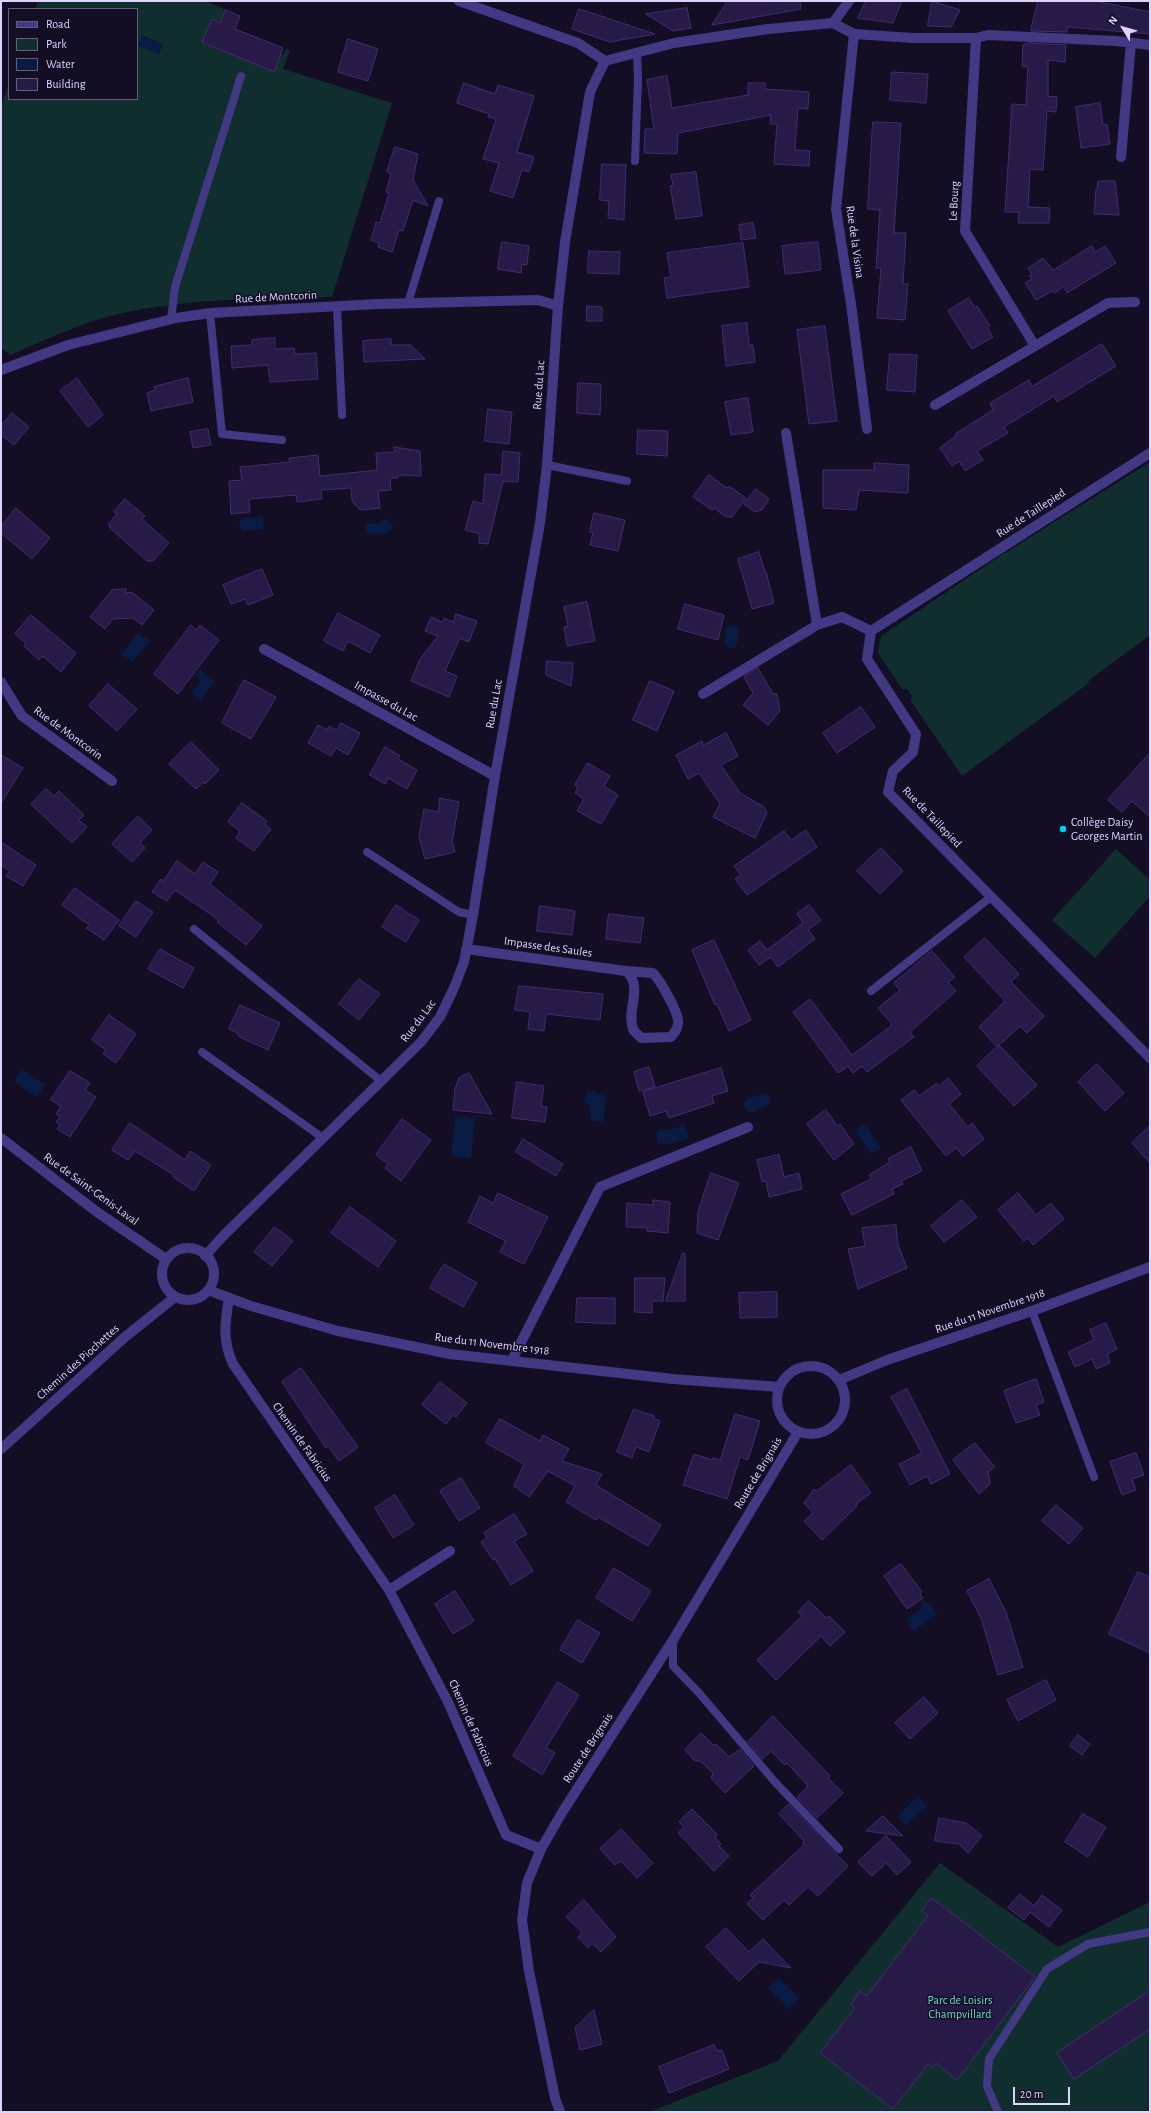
<!DOCTYPE html>
<html>
<head>
<meta charset="utf-8">
<style>
	body { margin:0 }
	#map { position:relative; width:1151px; height:2113px; overflow:hidden; background:#140e25; font-family:"Alegreya Sans",sans-serif }
	canvas { display:block }
	.frame { position:absolute; inset:0; border:2px solid #dcd3ff; pointer-events:none }
	.legend { position:absolute; left:8px; top:8px; width:130px; height:92px; box-sizing:border-box; background:#140e25; border:1px solid #645d7c; margin:0; padding:5px 7px; list-style:none; font-size:12px; color:#dcd3ff }
	.legend li { display:flex; align-items:center; gap:8px; height:20px }
	.legend b { width:20px; border:1px solid #645d7c }
	.north { position:absolute; left:1103px; top:8px; width:40px; height:40px; -webkit-text-stroke:3px #140e25; paint-order:stroke; rotate:307deg; font-size:11px; font-weight:700; line-height:16px; text-align:center; color:#dcd3ff }
	.north::after { content:''; display:block; margin:auto; width:14px; height:18px; background:#dcd3ff; clip-path:polygon(50% 0,100% 100%,50% 72%,0 100%) }
	.scale { position:absolute; left:1013px; top:2087px; width:57px; height:18px; box-sizing:border-box; border:2px solid #dcd3ff; border-top:0; padding-left:5px; font-size:12px; line-height:14px; white-space:nowrap; color:#dcd3ff; -webkit-text-stroke:3px #140e25; paint-order:stroke }
</style>
</head>
<body>
<div id="map">
<canvas width="1151" height="2113"></canvas>
<div class="frame"></div>
<ul class="legend">
<li><b style="height:5px;background:#423985"></b>Road</li>
<li><b style="height:11px;background:#112e2f"></b>Park</li>
<li><b style="height:11px;background:#091a43"></b>Water</li>
<li><b style="height:11px;background:#271a46"></b>Building</li>
</ul>
<div class="north">N</div>
<div class="scale">20 m</div>
</div>
<script>
const g = document.querySelector('canvas').getContext('2d');
g.lineJoin = 'round';
function fill(path, color) { g.fillStyle = color; g.fill(path, 'evenodd'); }
function stroke(path, color, width, dash) { g.strokeStyle = color; g.lineWidth = width; g.lineCap = dash ? 'butt' : 'round'; g.setLineDash(dash || []); g.stroke(path); }
function drawText(font, color, halo, rows, align = 'center') {
  g.font = font + ' "Alegreya Sans",sans-serif'; g.lineWidth = 3; g.setLineDash([]); g.textBaseline = 'middle'; g.strokeStyle = halo; g.fillStyle = color; for (const [text, x, y, turn = 0] of rows) {
    g.save(); g.translate(x, y); g.rotate((+turn || 0) * Math.PI / 180); g.textAlign = isNaN(turn) ? turn : align; if (halo) g.strokeText(text, 0, 0); g.fillText(text, 0, 0); g.restore();
  }
}
const green = new Path2D(`
	M38 1H205L226 10 220 23 212 19 203 43 274 72 281 54 283 55 286 49 290 50 283 69 392 103 332 297C260 299 188 298 118 314 81 323 45 340 10 355L1 348V107L9 84V99H137V9H35Z
	M1150 462V635L1088 681 1089 683 962 776 911 701 912 696 907 689H902L878 653 881 636 997 558Z
	M1116 849 1150 880V896L1095 958 1052 920Z
	M940 1863 1058 1947 1150 1902V2112H649L778 2061Z`);
const water = new Path2D(`
	M142 35 163 44 159 54 138 46Z
	M263 516 264 529 243 531 240 527 239 522 242 518Z
	M385 518 394 526 386 534H366V523H380Z
	M733 625C742 629 739 642 734 648L728 649 724 642 726 629 728 626Z
	M138 633 144 638 148 637 151 640 132 662 121 654Z
	M200 670 215 682 200 700 191 693 201 680 196 675Z
	M21 1069 45 1084 37 1097 14 1082Z
	M588 1090 606 1096 603 1123 591 1121 589 1104 584 1102Z
	M764 1093 771 1098 769 1105 752 1112 746 1110 744 1105 747 1099Z
	M455 1116 475 1118 471 1158 451 1156Z
	M685 1124 689 1138 670 1144 657 1143V1131L673 1129Z
	M861 1125 866 1126 881 1148 871 1154 856 1132 857 1128Z
	M922 1602H929L938 1614 914 1631 906 1620 921 1609Z
	M918 1796 927 1806 906 1826 897 1816Z
	M779 1978 800 1999 788 2010 768 1988Z`);
const building = new Path2D(`
	M728 1H800L801 9 712 25Z
	M866 1H902L893 23 858 18Z
	M932 1 960 10 951 27 928 26Z
	M1038 1H1095L1150 12V34L1068 27 1067 32 1031 31Z
	M687 8 691 28 673 31 646 14Z
	M579 9 586 11 655 34 610 42 572 29Z
	M226 10 240 16 235 29 283 48 274 72 202 42 212 19 220 23Z
	M348 39 378 49 368 81 338 72Z
	M1028 43 1066 45 1065 62 1048 60V96L1057 97 1056 112 1047 111 1043 170 1030 169 1028 207 1050 208 1049 223H1018L1019 212H1005L1012 104 1026 105 1028 67 1022 66 1023 45Z
	M892 72 928 74 926 103 890 100Z
	M667 76 672 108 748 95V83H765V89L809 92 808 109 798 108 795 150 810 151 809 166 774 164 777 124H770L771 115 678 133 677 154 644 153 645 129H654L647 80Z
	M464 83 495 94 498 85 534 96 517 152 534 157 529 172 522 170 513 198 490 191 499 163 483 159 496 119 488 117 489 114 457 103Z
	M1100 103 1103 125 1107 124 1110 144 1081 148 1076 107Z
	M873 122 901 123 894 233H906L903 284H908L905 320 877 318 881 268H876L880 210 868 209Z
	M395 147 418 154 413 180 428 206 413 200 403 231 399 230 392 252 378 247 379 243 371 240 376 222 380 223 389 193 386 192 391 174 387 172Z
	M602 164 626 165 624 220 608 218 609 201 600 200Z
	M696 172 702 216 676 219 670 186 673 185 671 175Z
	M1098 181H1115L1119 215 1094 214 1096 189H1097Z
	M753 223 756 238 741 240 739 225Z
	M502 242 529 246 527 265 522 264 521 273 498 269Z
	M818 242 821 270 785 274 782 246Z
	M743 243 749 287 667 298 664 278 671 277 667 253Z
	M1092 246 1095 252 1105 246 1116 263 1067 293 1064 287 1054 293 1052 291 1036 300 1025 283 1032 279 1029 276 1032 274 1028 268 1043 258 1053 270Z
	M589 251 620 252 619 274 588 273Z
	M969 298 975 308 977 306 990 326 987 327 993 337 972 349 948 311Z
	M587 306 602 307V321H587Z
	M747 323 749 345H753L755 362 726 366 722 326Z
	M825 326 837 421 809 424 797 330Z
	M275 338V349L294 348 295 354 316 353 318 379 270 382 268 365 232 368 231 346 252 345V340Z
	M391 339V345H411L425 359 364 362 363 341Z
	M1102 344 1116 366 1057 402 1054 396 1004 427 1008 433 977 451 983 460 965 471 959 461 952 466 940 448 956 436 955 434 993 410 990 403 1029 380 1032 386Z
	M890 354 917 355 915 392 887 390Z
	M77 378 103 415 88 427 60 391Z
	M188 378 193 402 151 411 147 393 155 390 154 387Z
	M578 383 601 384 600 415 577 413Z
	M748 398 753 432 731 435 725 402Z
	M488 409 512 412 509 444 485 441Z
	M12 413 29 427 14 445 1 435V426Z
	M208 429 211 445 193 448 190 432Z
	M638 430 668 431 667 456 637 454Z
	M394 447 420 451 421 476 398 475V478H390L391 490 378 491 380 508 360 510 352 501 351 488 321 490 322 499 297 502 296 495 249 499 250 512 231 514 229 481 242 480 240 467 290 462 289 458 318 455 320 476 377 470 376 453 395 452Z
	M503 451 520 453 518 482 503 481 488 544 479 543 480 534 465 530 473 501 483 504 485 474 501 475Z
	M874 463 909 465 908 493 859 490 856 510 823 508V470H874Z
	M709 475 727 488 729 486 746 498 732 517H726L714 508 712 510 693 497Z
	M756 489 769 499 762 510 755 512 744 504Z
	M125 499 145 516 142 519 169 543 153 561H147L109 527 111 526 108 524 117 514 114 512Z
	M16 508 50 538 32 559 1 533V527Z
	M594 513 625 520 618 551 590 545 593 533 590 532Z
	M759 552 765 572H766L774 603 752 609 738 559Z
	M262 569 273 595 248 605 245 599 231 604 223 585Z
	M126 589V593L132 592 154 610 142 625 133 618 113 619 105 629 90 617 112 590Z
	M587 602 595 641 567 646 564 627 568 626 564 607Z
	M685 604 724 615 718 640 678 629Z
	M338 613 380 635 370 653 348 641 343 651 324 641Z
	M456 614 477 621 469 642 460 638 445 671 457 676 449 697 411 681 420 659 438 636 425 631 431 617 442 622 444 618 453 622Z
	M31 615 76 653 61 672 43 656 39 660 24 646 26 643 15 634Z
	M191 625 196 630 200 625 219 640 178 694 154 674Z
	M547 661 573 663 571 686 546 675Z
	M758 668 773 694H777L780 711 768 725 743 705 753 693 744 677Z
	M244 680 276 697 251 739 222 723Z
	M650 681 674 691 657 731 633 720Z
	M108 684 137 709 117 731 89 706Z
	M861 707 875 727 837 753 823 733Z
	M341 723 360 733 348 755 336 748 331 756 308 743 318 725 327 730 329 726 337 730Z
	M726 733 738 756 721 765 740 793 764 807 767 813 755 838 713 817 720 804 699 773 688 779 676 755 702 741 703 745Z
	M191 742 219 770 205 784 203 782 196 789 169 764Z
	M385 747 400 756 398 759 417 770 407 789 388 778 385 784 370 775Z
	M1150 753V817L1132 801 1122 812 1108 800Z
	M1 755 23 768 1 803Z
	M588 763 610 776 604 786 618 795 601 824 577 811 584 799 575 793 578 787 575 785Z
	M46 789 54 796 59 791 84 815 79 820 87 827 72 843 31 804Z
	M440 798 459 802 452 843 455 852 425 859 419 836 424 809 438 812Z
	M242 803 267 821 265 824 271 829 254 851 236 838 240 831 228 822Z
	M138 816 152 830 140 843 145 848 132 862 112 844Z
	M806 830 817 847 747 895 735 879 741 875 734 866 784 831 791 840Z
	M1 842 36 865 23 886 6 876 10 871 1 865Z
	M881 848 903 871 880 894 857 871Z
	M177 861 195 874 203 862 218 872 210 884 262 926 246 945 217 922 219 920 175 890 167 901 152 892 161 879 163 881Z
	M75 888 119 920 104 940 86 928 89 925 62 905Z
	M136 901 153 912 136 937 119 926Z
	M396 905 419 920 406 942 382 927Z
	M809 905 821 920 808 930 815 939 778 967 771 957 759 965 748 950 760 941 767 950 803 923 797 914Z
	M540 906 575 911 572 935 537 931Z
	M609 914 644 918 640 943 606 939Z
	M985 938 1019 974 1011 982 1044 1016 1027 1033 1020 1026 997 1047 979 1027 1005 1001 964 957Z
	M714 940 751 1020 729 1031 717 1004 715 1005 692 950Z
	M160 949 194 968 183 988 148 969Z
	M932 951 955 977 948 982 956 991 910 1032 914 1037 867 1072 862 1066 853 1073 848 1066 838 1073 793 1012 810 999 852 1055 890 1027 892 1024 878 1008 900 990 894 983Z
	M359 979 380 994 359 1020 339 1004Z
	M519 986 603 994 600 1020 546 1014 544 1031 528 1029 530 1012 515 1010Z
	M240 1005 280 1023 268 1050 238 1036V1033L229 1029Z
	M109 1015 136 1034 116 1063 103 1054 106 1050 92 1040Z
	M999 1045 1037 1085 1014 1106 977 1066Z
	M1097 1064 1124 1093 1105 1111 1078 1082Z
	M649 1067 655 1087 639 1091 634 1072Z
	M721 1068 728 1091 712 1096 714 1103 669 1118 666 1111 650 1116 643 1092Z
	M70 1071 90 1083 85 1090 96 1097 70 1137 57 1129 60 1125 56 1122 60 1116 56 1114 61 1106 51 1100Z
	M469 1073 492 1114 453 1110 455 1089 459 1078Z
	M948 1078 961 1094 949 1104 968 1127 972 1123 984 1139 963 1156 956 1148 946 1156 901 1100 914 1090 919 1096 937 1083 939 1086Z
	M517 1082 544 1086 541 1106 547 1107 545 1122 512 1118Z
	M826 1110 837 1126 840 1124 854 1144 834 1160 807 1124Z
	M402 1119 431 1140 401 1181 385 1168 388 1164 376 1155Z
	M130 1123 185 1160 190 1151 211 1165 194 1191 173 1177 174 1175 135 1151 128 1160 112 1150Z
	M1150 1126V1163L1132 1143Z
	M523 1139 563 1164 556 1176 516 1152Z
	M911 1147 922 1171 901 1181 903 1184 892 1189 894 1194 852 1215 841 1194 871 1179 869 1175 890 1162 888 1159Z
	M779 1155 784 1177 799 1173 802 1189 769 1197 766 1181 762 1182 757 1160Z
	M711 1173 739 1183 718 1240 697 1233 698 1212Z
	M498 1193 548 1217 524 1264 500 1252 506 1241 468 1222 480 1196 493 1203Z
	M1018 1193 1036 1215 1051 1203 1064 1219 1033 1245 1028 1238 1024 1241 998 1210Z
	M653 1200 670 1202 668 1233 647 1231V1228L626 1227 627 1203 653 1205Z
	M962 1200 977 1217 944 1242 931 1226Z
	M350 1207 396 1241 378 1267 331 1233Z
	M896 1225 898 1245 907 1268 858 1289 848 1249 865 1246 862 1228Z
	M275 1227 293 1241 272 1266 254 1252Z
	M683 1253 685 1254V1301H666Z
	M444 1264 477 1283 463 1307 430 1288Z
	M635 1278H665L663 1301H652V1313L635 1312Z
	M777 1292V1317L740 1318 739 1293Z
	M577 1298H615V1324L576 1322Z
	M1106 1323 1117 1349 1107 1354 1110 1363 1096 1369 1092 1359 1075 1367 1068 1352 1094 1340 1090 1330Z
	M301 1368 358 1447 339 1461 328 1446 326 1448 282 1382Z
	M1036 1379 1044 1402 1036 1405 1040 1415 1016 1423 1004 1391Z
	M440 1382 467 1403 456 1417 453 1415 446 1424 422 1405Z
	M907 1389 950 1474 931 1484 927 1476 910 1485 899 1464 922 1453 891 1397Z
	M634 1409 654 1416 653 1418 660 1421 649 1452 636 1447 632 1458 617 1452Z
	M735 1414 760 1421 748 1460 740 1457 727 1499 683 1485 694 1454 712 1460 713 1458 720 1460Z
	M500 1419 540 1441 543 1435 569 1449 562 1461 602 1474 596 1485 661 1525 648 1546 598 1517 596 1520 566 1502 575 1486 548 1471 529 1497 514 1486 524 1464 486 1443Z
	M975 1443 995 1467 988 1472 990 1484 979 1494 953 1460Z
	M1136 1453 1144 1475 1132 1479 1136 1490 1122 1495 1110 1462Z
	M851 1465 871 1493 856 1504 857 1506 822 1540 804 1521 813 1513 804 1503 814 1489 816 1491Z
	M461 1478 480 1508 459 1521 440 1491Z
	M395 1495 414 1525 393 1538 375 1508Z
	M1056 1505 1083 1528 1069 1544 1042 1521Z
	M514 1514 527 1534 514 1541 533 1571 511 1585 495 1559 493 1560 481 1542 487 1538 484 1533Z
	M901 1564 922 1592 920 1594 923 1598 907 1609 884 1576Z
	M614 1568 651 1591 632 1621 596 1598Z
	M1138 1572 1150 1577V1653L1109 1634Z
	M989 1579 1006 1612 1023 1667 998 1675 981 1618 967 1591Z
	M455 1591 474 1621 453 1634 435 1604Z
	M809 1601 826 1618 829 1616 845 1632 830 1646 821 1636 776 1680 757 1660 802 1616 798 1612Z
	M578 1620 600 1633 582 1663 560 1650Z
	M1046 1680 1056 1700 1018 1721 1007 1700Z
	M558 1682 579 1695 546 1748 555 1753 542 1775 513 1756Z
	M924 1697 938 1713 910 1739 895 1723Z
	M773 1716 830 1776 828 1778 843 1793 817 1818 797 1797 808 1786 787 1763 785 1765 771 1751 762 1759 748 1742Z
	M701 1733 714 1746 716 1744 729 1757 740 1749 754 1766 725 1793 711 1778 713 1773 700 1761H695L685 1750Z
	M1078 1735 1090 1744 1082 1755 1070 1746Z
	M789 1804 848 1866 818 1896 808 1887 789 1905 784 1900 763 1920 747 1904 753 1898 750 1895 804 1845 803 1843 804 1841 779 1814Z
	M692 1809 717 1834 715 1837 721 1844 719 1846 729 1856 714 1871 678 1833 684 1827 679 1822Z
	M1083 1814 1106 1827 1088 1857 1065 1842Z
	M883 1816 903 1836 866 1831Z
	M939 1818 966 1823 982 1836 968 1853 959 1844 935 1841Z
	M621 1829 653 1863 637 1878 621 1861 615 1865 600 1849Z
	M886 1836 911 1862 897 1875 886 1863 872 1876 858 1862Z
	M1020 1894 1034 1906 1042 1895 1062 1910 1049 1927 1030 1912 1024 1920 1008 1908Z
	M932 1898 1035 1977 957 2080 936 2063 932 2067 928 2064 893 2109 820 2053 855 2008 851 2004 860 1991 867 1996 928 1916 922 1911Z
	M584 1900 616 1937 601 1952 592 1943 588 1948 578 1937 582 1932 566 1917Z
	M726 1928 749 1952 763 1939 791 1968 759 1962 739 1981 706 1947Z
	M1150 1991V2029L1074 2079 1057 2053Z
	M594 2010 602 2044 580 2050 575 2028Z
	M714 2045 717 2051 722 2050 729 2069 669 2093 659 2067Z`);
const service = new Path2D(`
	M635 161 638 79 637 53
	M408 303 439 201
	M337 307 342 415
	M210 313 222 434 282 440
	M171 320 175 287 241 76
	M547 465 627 481
	M367 852 459 912 473 915
	M194 929 381 1081
	M871 991 991 897
	M202 1052 323 1138
	M1032 1311 1094 1477
	M673 1640V1666L699 1693 775 1782 839 1849
	M998 2112 987 2086 989 2059 1047 1969 1088 1944 1150 1932`);
const minor = new Path2D(`
	M459 1 578 43 605 61
	M833 23 849 1
	M854 34 836 209 851 304 867 429
	M976 38 965 231 1035 346
	M605 61 674 43 768 29 833 23 854 34 913 38H976L988 35 1116 41 1150 45
	M1121 157 1131 43
	M1 370 68 345 176 318 210 313 378 304 538 300 558 306
	M935 405 1108 303 1135 302
	M786 433 817 625
	M1150 453 871 631 867 659 916 734 913 752 893 771 888 792 1150 1058
	M264 649 495 776
	M1 682 22 716 112 781
	M703 694 817 625 842 617 871 631
	M466 949 626 971C644 986 626 1009 633 1029 634 1032 639 1035 641 1038L671 1037C675 1032 679 1027 678 1020 677 1010 660 980 653 973L626 971
	M205 1256 224 1235 421 1042 440 1017 454 988 464 962 473 915 495 776 540 523 547 465 558 306 565 242 590 92 605 61
	M229 1298C225 1323 222 1340 233 1364L389 1590 448 1702 506 1835 541 1849
	M512 1360 600 1187 748 1127
	M1 1449 125 1337 175 1297
	M389 1590 450 1551`);
const tertiary = new Path2D(`
	M1 1138 97 1212 166 1259
	M162 1274a26 26 0 1 1 52 0a26 26 0 1 1-52 0Z
	M208 1290 251 1306 338 1331 450 1354 673 1379 779 1387
	M777 1400a34 34 0 1 1 68 0a34 34 0 1 1-68 0Z
	M839 1380 887 1360 1032 1311 1150 1267
	M560 2112 555 2098 529 1971 522 1920 527 1883 541 1849 563 1811 673 1640 798 1432`);
const markers = [
	[1063,829,4,"#00cffe"]
];
const streetNames = [
	["Le Bourg",954,201,-87],
	["Rue de la Visina",855,242,82],
	["Rue de Montcorin",276,297,-3],
	["Rue du Lac",539,385,-86],
	["Rue de Taillepied",1031,513,-33],
	["Impasse du Lac",386,701,29],
	["Rue du Lac",494,704,-80],
	["Rue de Montcorin",68,733,36],
	["Rue de Taillepied",932,817,46],
	["Impasse des Saules",548,947,8],
	["Rue du Lac",418,1021,-53],
	["Rue de Saint-Genis-Laval",91,1189,36],
	["Rue du 11 Novembre 1918",990,1311,-19],
	["Rue du 11 Novembre 1918",492,1344,7],
	["Chemin des Piochettes",78,1362,-42],
	["Chemin de Fabricius",302,1442,55],
	["Route de Brignais",758,1473,-59],
	["Chemin de Fabricius",471,1723,66],
	["Route de Brignais",588,1748,-57]
];
const poiNames = [
	["Collège Daisy",1071,822],
	["Georges Martin",1071,836]
];
const parkNames = [
	["Parc de Loisirs",960,2000],
	["Champvillard",960,2014]
];
fill(green, '#112e2f');
fill(water, '#091a43');
fill(building, '#271a46');
stroke(building, '#402c73', 1);
stroke(service, '#423985', 8);
stroke(minor, '#423985', 10);
stroke(tertiary, '#423985', 10);
for (const [x, y, r, color] of markers) { const dot = new Path2D(); dot.arc(x, y, r, 0, 2 * Math.PI); g.fillStyle = color; g.fill(dot); stroke(dot, '#140e25', 1.5); }
drawText('12px', '#dcd3ff', '#140e25', streetNames);
drawText('12px', '#dcd3ff', '#140e25', poiNames, 'left');
drawText('12px', '#5de1cb', '#140e25', parkNames);
</script>
</body>
</html>
